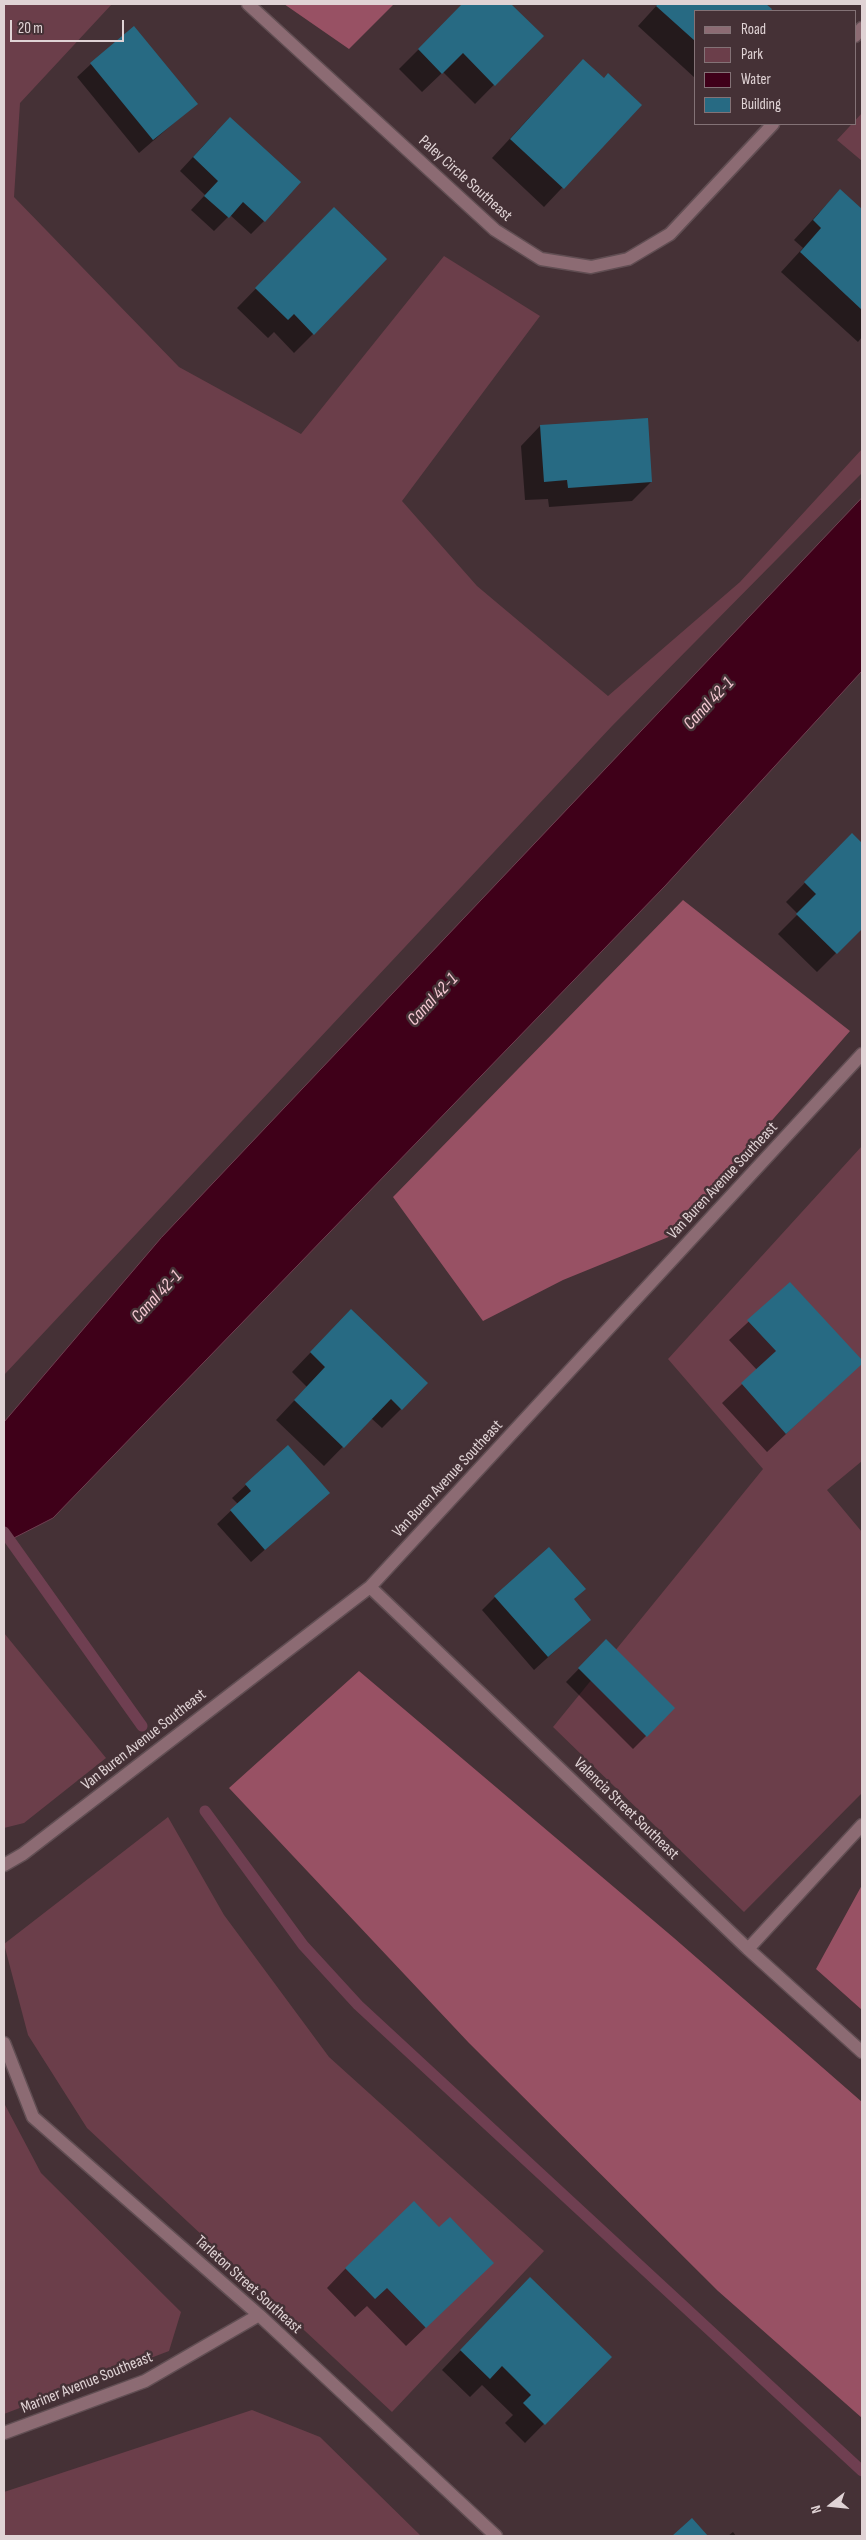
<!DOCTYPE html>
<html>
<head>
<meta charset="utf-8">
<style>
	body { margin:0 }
	#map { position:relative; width:866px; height:2540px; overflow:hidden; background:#453136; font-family:"Sofia Sans Condensed",sans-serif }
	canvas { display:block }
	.frame { position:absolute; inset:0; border:5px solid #e0d3d5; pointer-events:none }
	.legend { position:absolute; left:694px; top:10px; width:162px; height:115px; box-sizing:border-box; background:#453136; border:1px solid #837276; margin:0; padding:6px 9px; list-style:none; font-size:15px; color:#e0d3d5 }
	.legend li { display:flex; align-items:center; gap:10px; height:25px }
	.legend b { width:25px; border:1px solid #837276 }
	.north { position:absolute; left:806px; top:2480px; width:50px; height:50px; -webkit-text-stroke:4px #453136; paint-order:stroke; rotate:254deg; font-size:14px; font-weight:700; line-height:20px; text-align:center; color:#e0d3d5 }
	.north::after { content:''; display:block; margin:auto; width:18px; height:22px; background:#e0d3d5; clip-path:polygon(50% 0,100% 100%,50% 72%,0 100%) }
	.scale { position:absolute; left:10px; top:20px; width:114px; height:22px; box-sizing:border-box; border:2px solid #e0d3d5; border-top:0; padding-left:6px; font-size:15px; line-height:18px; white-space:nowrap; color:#e0d3d5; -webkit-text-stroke:4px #453136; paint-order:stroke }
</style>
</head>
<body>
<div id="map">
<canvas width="866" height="2540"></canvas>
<div class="frame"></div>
<ul class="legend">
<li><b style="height:6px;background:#8c6b73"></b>Road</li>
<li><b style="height:14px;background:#6b3e4a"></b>Park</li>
<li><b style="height:14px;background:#3f0019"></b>Water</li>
<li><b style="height:14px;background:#276a83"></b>Building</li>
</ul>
<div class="north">N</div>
<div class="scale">20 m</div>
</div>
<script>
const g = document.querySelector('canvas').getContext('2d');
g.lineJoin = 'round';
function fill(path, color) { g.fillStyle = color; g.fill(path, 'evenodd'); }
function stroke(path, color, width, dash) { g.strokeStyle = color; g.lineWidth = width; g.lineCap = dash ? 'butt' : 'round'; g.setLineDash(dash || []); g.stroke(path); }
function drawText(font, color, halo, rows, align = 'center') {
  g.font = font + ' "Sofia Sans Condensed",sans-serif'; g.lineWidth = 5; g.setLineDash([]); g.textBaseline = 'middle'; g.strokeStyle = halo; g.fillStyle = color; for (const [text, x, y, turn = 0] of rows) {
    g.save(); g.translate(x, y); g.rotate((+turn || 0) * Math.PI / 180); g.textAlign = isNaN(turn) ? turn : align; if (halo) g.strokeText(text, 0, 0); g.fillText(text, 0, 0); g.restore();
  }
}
const green = new Path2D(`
	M4 4H112L20 103 14 197 179 367 301 434 444 256 540 316 402 501 477 586 608 696 740 582 862 449V473L612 726 4 1375Z
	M862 113V161L837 140Z
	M862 1146V1461L827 1490 862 1532V1793L744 1912 553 1727 763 1469 668 1359Z
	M4 1633 106 1758 24 1823 4 1828Z
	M168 1817 224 1915 329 2057 544 2251 392 2412 87 2128 28 2035 4 1944Z
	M4 2103 41 2173 181 2312 169 2351 4 2414Z
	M252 2410 320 2437 421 2536H4V2492Z`);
const forest = new Path2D(`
	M284 4H394L349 49Z
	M683 900 850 1031 671 1236 563 1280 483 1321 393 1197Z
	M359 1671 674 1938 862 2102V2418L718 2291 469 2043 229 1788Z
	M862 1885V2010L816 1969Z`);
const water = new Path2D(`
	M862 498V671L665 886 53 1518 4 1543V1422L161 1238Z`);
const shadow = new Path2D(`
	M464 4H510L542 36 475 104 443 72 422 92 399 69Z
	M658 4H765L771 9 769 11H695V78L638 26Z
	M91 64 196 104 139 153 77 77Z
	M564 80H604L640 105 544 207 492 158Z
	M216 132 264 221 251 234 230 215 214 231 191 210 205 195 180 171Z
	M840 190 862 210V337L858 342 781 272 803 248 794 240Z
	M315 228 313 334 294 353 274 332 268 338 237 308Z
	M540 426 651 482 632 501 549 507 548 499 525 500 521 446Z
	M852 835 862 845V927L817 972 778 934 798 914 786 902Z
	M790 1283 862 1362 767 1452 722 1403 757 1370 729 1340Z
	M332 1330 401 1409 382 1428 371 1418 324 1466 276 1420 307 1387 292 1372Z
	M246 1485 328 1493 251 1562 217 1524 238 1504 232 1498Z
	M495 1597 573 1600 589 1620 534 1670 482 1610Z
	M606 1641 674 1708 633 1749 566 1682Z
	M346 2268 473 2282 406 2346 367 2306 355 2317 327 2288Z
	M511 2298 610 2357 525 2443 505 2423 513 2415 482 2385 470 2397 442 2370Z
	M733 2532 736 2536H728Z`);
const stream = new Path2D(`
	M4 1532 142 1726
	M205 1811 303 1945 358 2005 862 2471`);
const building = new Path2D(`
	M462 4H511L544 36 495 86 463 53 442 74 418 49Z
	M658 4H766L772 9 771 11H695V41L656 6Z
	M134 26 198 104 153 140 90 63Z
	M583 59 604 78 608 73 642 105 564 189 510 139Z
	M230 117 301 182 265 222 243 202 229 218 204 196 218 181 193 157Z
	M840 189 862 209V310L800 252 821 228 813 220Z
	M334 207 387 259 314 335 294 314 288 320 255 288Z
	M648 418 652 482 568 488 567 480 544 482 540 425Z
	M852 833 862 843V929L837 954 796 914 816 894 804 882Z
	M790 1282 862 1360V1364L786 1434 741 1383 776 1351 747 1320Z
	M351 1309 428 1383 402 1410 391 1399 344 1448 294 1400 325 1367 310 1352Z
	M288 1445 330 1493 265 1550 230 1510 251 1491 245 1484Z
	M549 1547 586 1589 574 1599 591 1620 548 1657 494 1596Z
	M606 1639 675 1708 647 1737 578 1668Z
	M414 2201 439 2227 450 2217 494 2263 426 2328 387 2288 375 2299 345 2268Z
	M530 2277 612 2357 545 2425 523 2403 531 2395 502 2366 490 2379 460 2350Z
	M692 2518 708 2536H672Z`);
const minor = new Path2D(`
	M248 4 495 230 541 259 591 267 628 259 670 234 773 124
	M855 36 862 28
	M370 1587 748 1949 862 2052
	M4 1865 23 1854 370 1587 862 1054
	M748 1949 862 1825
	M4 2043 33 2117 259 2315 496 2536
	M4 2433 145 2381 259 2315`);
const streetNames = [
	["Paley Circle Southeast",465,179,42],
	["Van Buren Avenue Southeast",723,1181,-47],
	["Van Buren Avenue Southeast",448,1479,-47],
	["Van Buren Avenue Southeast",144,1740,-38],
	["Valencia Street Southeast",626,1809,44],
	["Tarleton Street Southeast",248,2285,42],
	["Mariner Avenue Southeast",87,2383,-22]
];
const waterNames = [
	["Canal 42-1",709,704,-47],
	["Canal 42-1",433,1000,-47],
	["Canal 42-1",157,1297,-47]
];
fill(green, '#6b3e4a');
fill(forest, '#985164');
fill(water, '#3f0019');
stroke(water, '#6f3f51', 1);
fill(shadow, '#0007');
stroke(stream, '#6f3f51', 11);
fill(building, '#276a83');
stroke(minor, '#614e53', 15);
stroke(minor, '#8c6b73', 12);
drawText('16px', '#e0d3d5', '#453136', streetNames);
drawText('italic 18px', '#f3c7d1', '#453136', waterNames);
</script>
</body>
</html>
